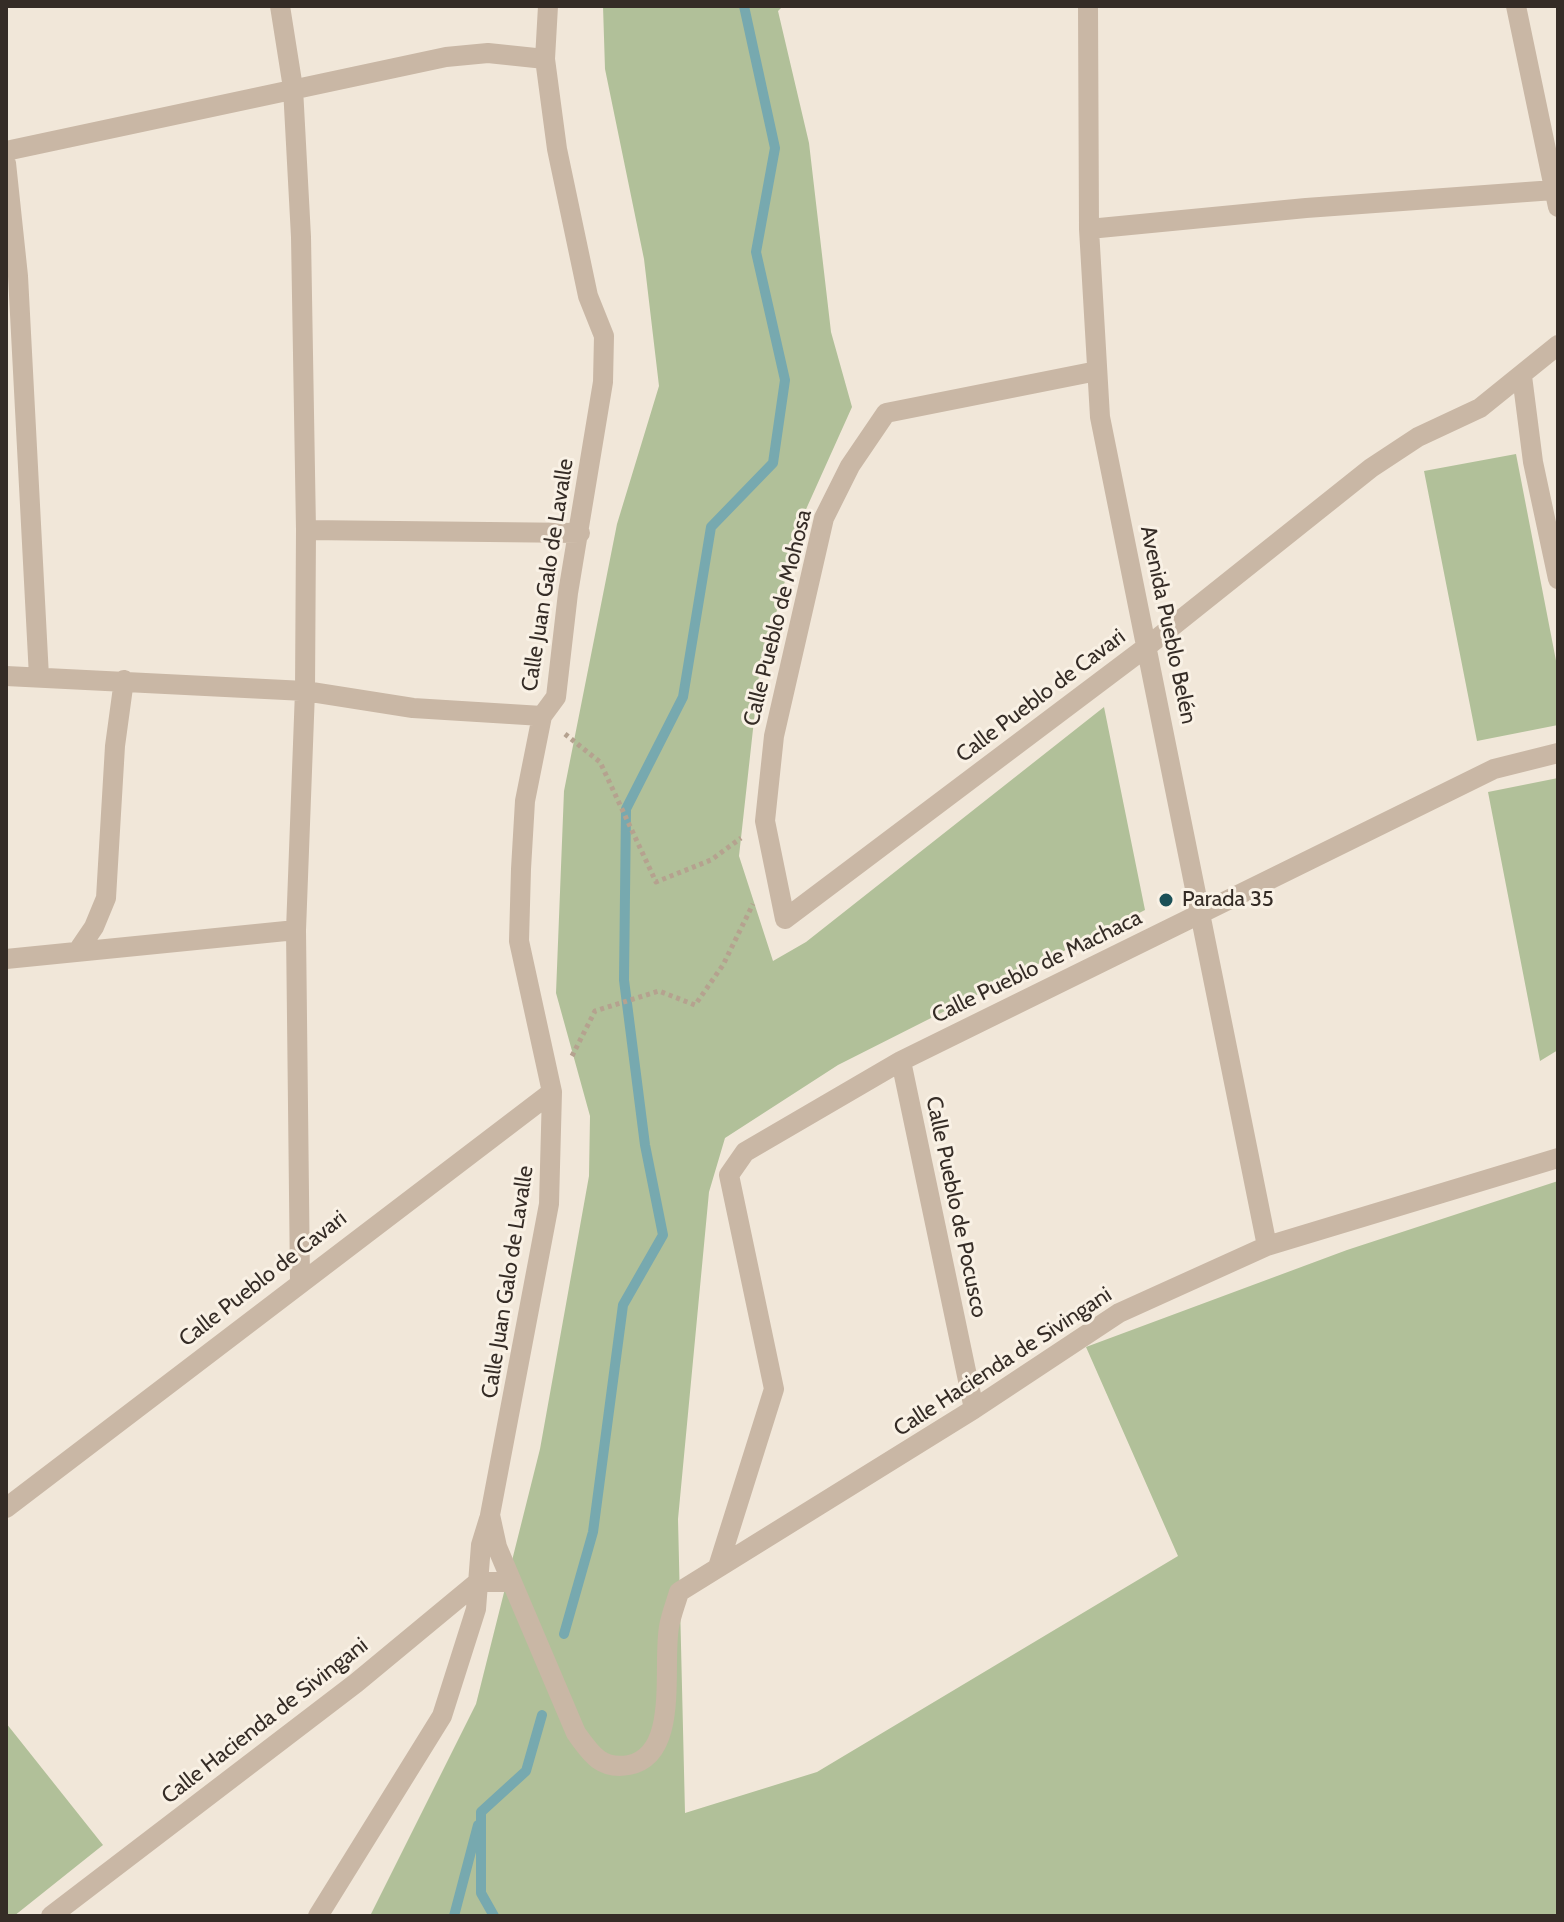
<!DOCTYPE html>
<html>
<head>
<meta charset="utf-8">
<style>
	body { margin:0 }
	#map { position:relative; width:1564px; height:1922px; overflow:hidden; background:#f1e7d9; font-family:Cabin,sans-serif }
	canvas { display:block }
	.frame { position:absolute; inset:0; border:8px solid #352c26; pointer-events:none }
</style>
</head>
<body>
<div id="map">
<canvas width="1564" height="1922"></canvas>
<div class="frame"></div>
</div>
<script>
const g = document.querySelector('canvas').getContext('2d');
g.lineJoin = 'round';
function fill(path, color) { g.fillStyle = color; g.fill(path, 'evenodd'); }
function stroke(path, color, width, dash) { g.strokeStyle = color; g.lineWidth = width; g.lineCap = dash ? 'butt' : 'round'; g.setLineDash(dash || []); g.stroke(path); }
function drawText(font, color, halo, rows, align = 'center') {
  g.font = font + ' Cabin,sans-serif'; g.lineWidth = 6; g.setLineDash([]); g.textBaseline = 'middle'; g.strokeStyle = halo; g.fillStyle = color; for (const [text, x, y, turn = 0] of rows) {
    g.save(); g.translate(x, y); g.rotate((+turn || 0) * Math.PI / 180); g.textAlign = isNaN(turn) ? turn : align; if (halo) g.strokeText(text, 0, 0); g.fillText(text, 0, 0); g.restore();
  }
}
const green = new Path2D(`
	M603 6H783L778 11 809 143 831 332 852 407 803 516 759 675 739 856 773 961 806 942 1104 707 1145 910 838 1065 725 1138 709 1192 678 1519 685 1813 817 1772 1178 1556 1086 1347 1347 1250 1558 1181V1913L1555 1916H370L476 1704 540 1449 589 1176 590 1116 556 993 564 791 617 524 659 386 644 259 605 69Z
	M1516 454 1558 671V725L1477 741 1424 471Z
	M1558 778V1050L1540 1061 1488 792Z
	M6 1723 103 1845 14 1916H6Z`);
const stream = new Path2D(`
	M564 1634 593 1532 623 1305 663 1235 645 1145 624 980 626 809 683 697 711 527 773 463 785 380 756 252 775 148 744 6
	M454 1916 478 1825
	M494 1916 481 1893V1812L526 1771 542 1715`);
const path = new Path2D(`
	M565 734 600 762 656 882 711 860 741 838
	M572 1056 595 1011 659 991 695 1005 723 965 753 904`);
const minor = new Path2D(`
	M280 6 293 88 301 237 306 530 305 691 296 930 300 1281
	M548 6 545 59 557 149 588 296 604 336 603 382 568 593 556 697 542 716 525 801 521 869 519 941 552 1092 549 1204 490 1515 497 1547 576 1733C591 1754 601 1770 629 1765 680 1755 662 1667 669 1627 671 1615 676 1603 679 1592L974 1409 1119 1313 1267 1246 1558 1158
	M1088 6 1089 229 1100 417 1267 1246
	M1516 6 1558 207
	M6 151 446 57 488 53 545 59
	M6 163 18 276 39 677
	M1089 229 1306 208 1554 190
	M1097 371 886 413 850 466 824 518 774 736 765 821 785 919 1149 645 1371 468 1418 437 1480 408 1558 345
	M1522 376 1533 462 1558 579
	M306 530 580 533
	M6 676 305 691 413 708 542 716
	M77 952 94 927 106 898 115 746 124 680
	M6 959 296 930
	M901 1061 974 1409
	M6 1508 552 1092
	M718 1567 774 1389 729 1175 745 1152 901 1061 1494 769 1558 753
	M51 1916 356 1683 478 1582H512
	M318 1916 442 1716 476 1609 481 1545 489 1519`);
const markers = [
	[1166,900,8,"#1b5057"]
];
const streetNames = [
	["Calle Juan Galo de Lavalle",548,575,-81],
	["Calle Pueblo de Mohosa",778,618,-76],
	["Avenida Pueblo Belén",1168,625,78],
	["Calle Pueblo de Cavari",1041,696,-37],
	["Calle Pueblo de Machaca",1037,967,-26],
	["Calle Pueblo de Pocusco",956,1207,78],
	["Calle Pueblo de Cavari",263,1279,-38],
	["Calle Juan Galo de Lavalle",508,1282,-81],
	["Calle Hacienda de Sivingani",1003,1362,-33],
	["Calle Hacienda de Sivingani",265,1721,-38]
];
const poiNames = [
	["Parada 35",1182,900]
];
fill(green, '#b1c099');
stroke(stream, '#77a9af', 10);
stroke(path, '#b5a28f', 5, [4, 4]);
stroke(minor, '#c9b7a5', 20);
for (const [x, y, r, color] of markers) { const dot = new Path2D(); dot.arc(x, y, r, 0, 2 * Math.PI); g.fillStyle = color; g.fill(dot); stroke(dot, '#f9f1e5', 3); }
drawText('22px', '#352c26', '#f9f1e5', streetNames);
drawText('22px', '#352c26', '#f9f1e5', poiNames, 'left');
</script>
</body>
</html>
